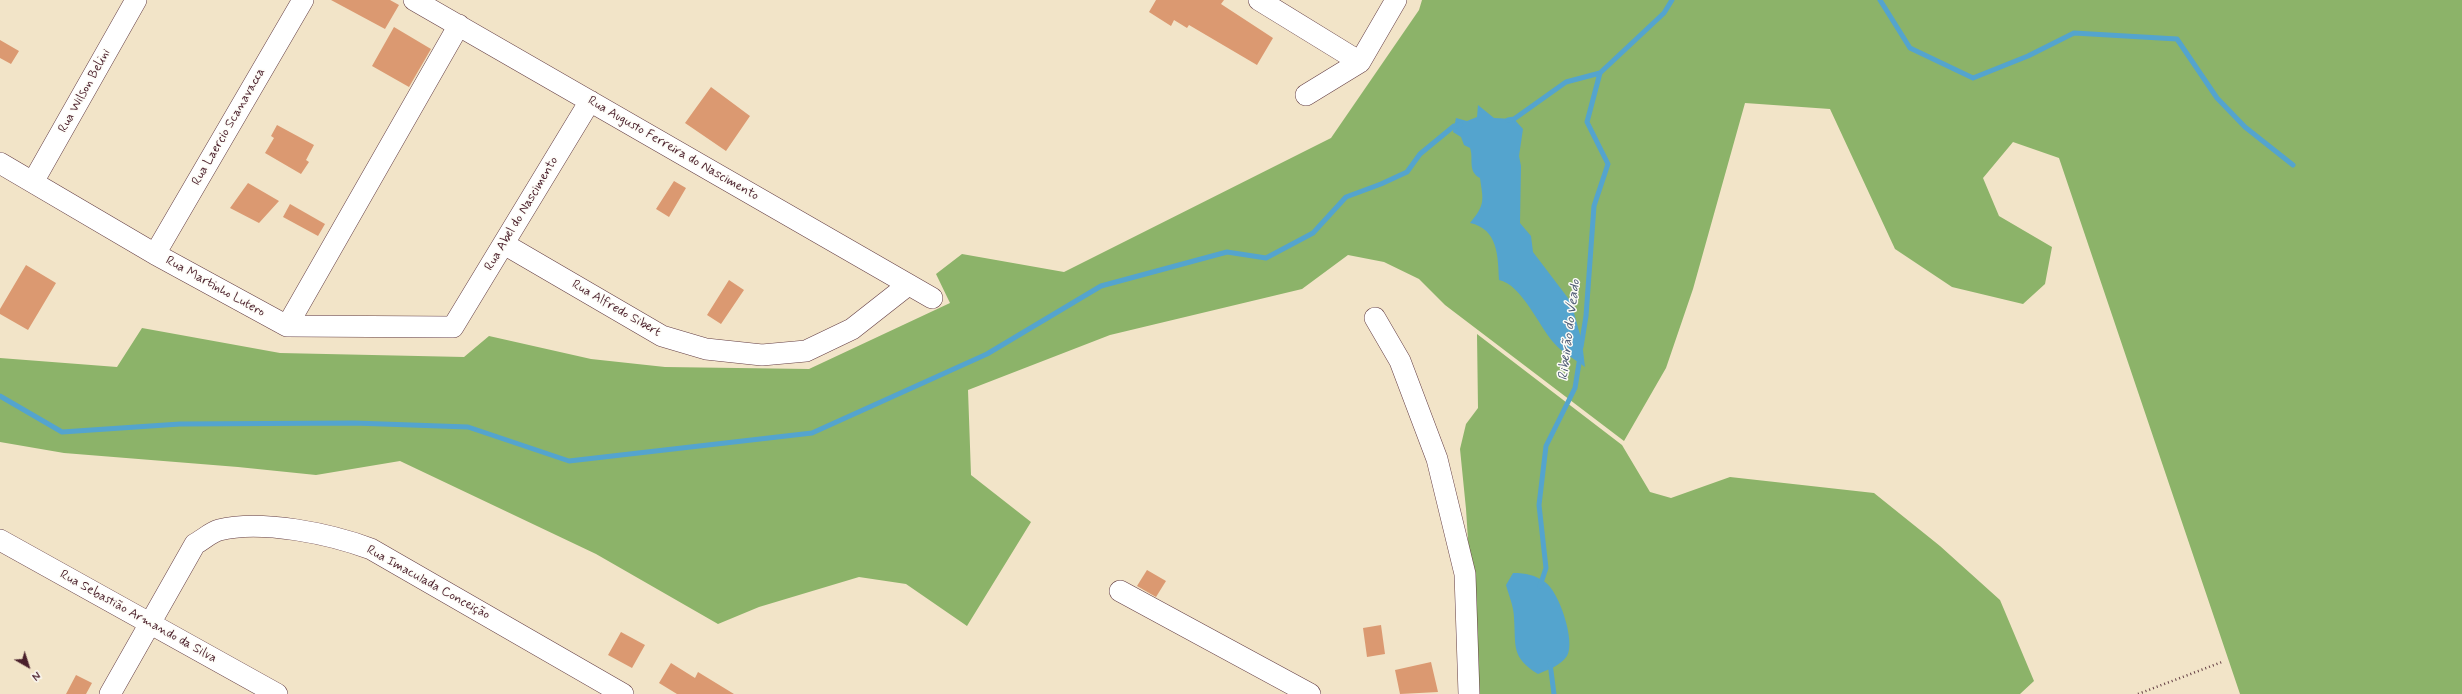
<!DOCTYPE html>
<html>
<head>
<meta charset="utf-8">
<style>
	body { margin:0 }
	#map { position:relative; width:2462px; height:694px; overflow:hidden; background:#f2e4c8; font-family:Mynerve,sans-serif }
	canvas { display:block }
	.north { position:absolute; left:8px; top:646px; width:40px; height:40px; -webkit-text-stroke:3px #fdfcf7; paint-order:stroke; rotate:141deg; font-size:11px; font-weight:700; line-height:16px; text-align:center; color:#4a1f2b }
	.north::after { content:''; display:block; margin:auto; width:14px; height:18px; background:#4a1f2b; clip-path:polygon(50% 0,100% 100%,50% 72%,0 100%) }
</style>
</head>
<body>
<div id="map">
<canvas width="2462" height="694"></canvas>
<div class="north">N</div>
</div>
<script>
const g = document.querySelector('canvas').getContext('2d');
g.lineJoin = 'round';
function fill(path, color) { g.fillStyle = color; g.fill(path, 'evenodd'); }
function stroke(path, color, width, dash) { g.strokeStyle = color; g.lineWidth = width; g.lineCap = dash ? 'butt' : 'round'; g.setLineDash(dash || []); g.stroke(path); }
function drawText(font, color, halo, rows, align = 'center') {
  g.font = font + ' Mynerve,sans-serif'; g.lineWidth = 3; g.setLineDash([]); g.textBaseline = 'middle'; g.strokeStyle = halo; g.fillStyle = color; for (const [text, x, y, turn = 0] of rows) {
    g.save(); g.translate(x, y); g.rotate((+turn || 0) * Math.PI / 180); g.textAlign = isNaN(turn) ? turn : align; if (halo) g.strokeText(text, 0, 0); g.fillText(text, 0, 0); g.restore();
  }
}
const forest = new Path2D(`
	M1422 0H2462V694H2240L2059 158 2013 142 1983 178 1999 216 2052 247 2045 284 2023 304 1952 287 1895 249 1830 109 1745 103 1693 289 1666 368 1624 441 1445 305 1419 279 1384 262 1348 255 1302 289 1110 335 968 390 971 475 1031 522 967 626 906 584 859 577 759 607 718 624 596 554 400 461 316 475 238 467 64 453 0 442V358L117 367 142 328 280 353 464 357 489 336 591 359 665 367 809 369 950 303 936 274 962 254 1064 272 1331 138 1419 10Z
	M1477 334 1622 445 1650 492 1671 498 1730 477 1874 493 1940 546 2000 600 2034 681 2020 694H1478L1466 509 1460 449 1466 424 1478 408Z`);
const water = new Path2D(`
	M1478 105 1494 118 1514 119 1523 129 1519 156 1521 166 1520 223 1531 236 1533 252 1571 302 1582 342 1585 367C1575 359 1561 352 1553 342 1539 326 1521 284 1499 280 1498 256 1498 229 1470 223 1486 204 1483 200 1480 178 1467 171 1474 159 1470 148L1464 145 1461 137 1453 132 1456 118 1467 121 1477 117Z
	M1513 573C1526 573 1535 575 1545 582 1559 591 1576 642 1567 656 1560 666 1549 669 1538 674 1511 657 1516 647 1514 618 1514 607 1509 596 1506 585Z`);
const stream = new Path2D(`
	M1880 0 1910 48 1973 78 2028 56 2074 33 2177 39 2217 98 2245 127 2293 165
	M1508 120 1514 119 1566 82 1600 73
	M1581 347 1586 316 1594 206 1608 164 1587 122 1600 73 1664 13 1672 0
	M0 396 62 432 180 424 354 423 468 427 569 461 812 433 987 354 1101 286 1227 252 1266 258 1313 233 1346 197 1381 184 1407 172 1420 154 1454 126 1461 125
	M1540 586 1546 568 1539 505 1546 446 1575 388 1580 357
	M1550 663 1554 694`);
const building = new Path2D(`
	M331 0H390L399 5 385 29Z
	M1156 0H1224L1221 4 1273 38 1257 65 1189 25 1187 28 1174 20 1171 26 1149 12Z
	M394 27 431 49 409 87 372 66Z
	M0 40 19 51 11 64 0 58Z
	M711 87 750 116 726 151 685 123Z
	M277 125 314 145 306 160 309 162 301 174 265 153 274 138 271 136Z
	M674 181 686 188 669 217 656 209Z
	M248 183 279 201 259 223 230 208Z
	M290 204 325 224 318 236 283 217Z
	M26 265 56 283 28 330 0 314V309Z
	M729 280 744 290 721 324 707 315Z
	M1147 570 1166 581 1156 597 1137 586Z
	M1381 625 1385 654 1367 657 1363 628Z
	M621 632 645 645 632 668 608 655Z
	M1431 662 1438 692 1400 694 1395 670Z
	M671 663 695 678 698 672 734 694H677L659 683Z
	M76 675 92 683 86 694H66Z`);
const path = new Path2D(`
	M2138 694 2222 662`);
const minor = new Path2D(`
	M414 0 932 298
	M1259 0 1360 62
	M1306 95 1360 62 1396 0
	M0 163 155 254 287 326 453 327 590 101
	M33 182 136 0
	M504 244 662 336 706 349 762 355 806 351 852 329 908 285
	M155 254 303 0
	M1375 318 1400 361 1437 459 1465 574 1469 694
	M287 326 459 25
	M0 540 277 694
	M1120 591 1310 694
	M110 694 195 544C203 540 211 532 219 530 261 519 331 534 371 549L623 694`);
const streetNames = [
	["Rua Wilson Belini",85,91,-61],
	["Rua Laercio Scanavacca",229,127,-60],
	["Rua Augusto Ferreira do Nascimento",673,149,30],
	["Rua Abel do Nascimento",522,214,-59],
	["Rua Martinho Lutero",215,287,29],
	["Rua Alfredo Sibert",616,309,30],
	["Rua Imaculada Conceição",428,583,29],
	["Rua Sebastião Armando da Silva",138,617,29]
];
const waterNames = [
	["Ribeirão do Veado",1570,330,-83]
];
fill(forest, '#8cb369');
fill(water, '#54a4ce');
stroke(stream, '#54a4ce', 5);
fill(building, '#db9971');
stroke(minor, '#633d43', 22);
stroke(path, '#633d43', 2.5, [1, 3]);
stroke(minor, '#fff', 21);
drawText('13px', '#4a1f2b', '#fdfcf7', streetNames);
drawText('italic 14px', '#4e5b74', '#fdfcf7', waterNames);
</script>
</body>
</html>
